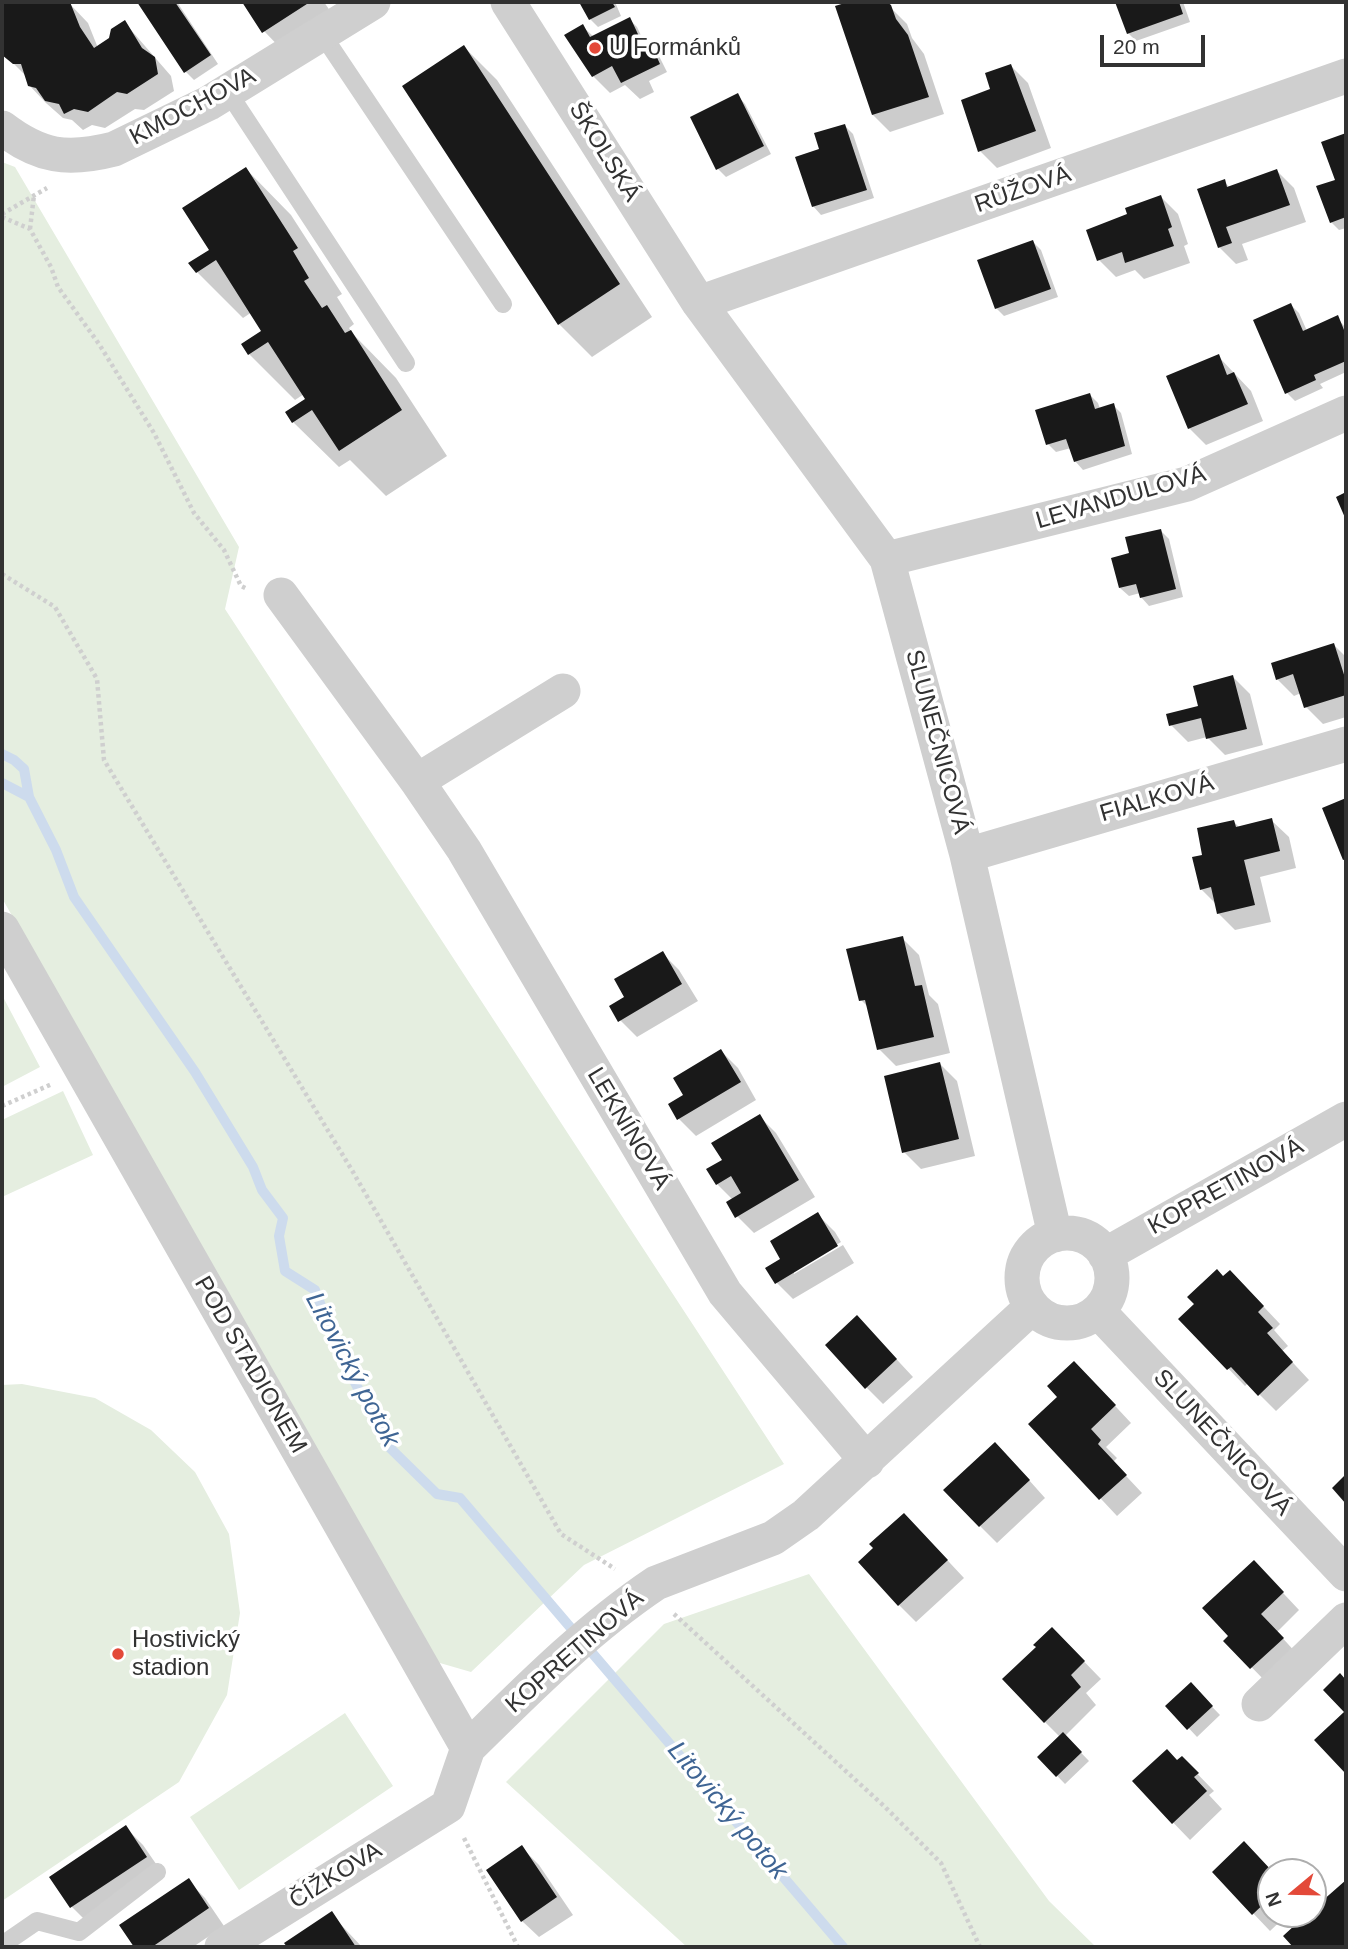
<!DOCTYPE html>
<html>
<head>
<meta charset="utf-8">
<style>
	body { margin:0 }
	#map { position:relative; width:1348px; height:1949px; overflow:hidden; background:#fff; font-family:Arial,sans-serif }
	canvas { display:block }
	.frame { position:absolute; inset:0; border:4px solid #323232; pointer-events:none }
	.north { position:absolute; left:1257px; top:1858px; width:70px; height:70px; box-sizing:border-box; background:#fff; border:2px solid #adadad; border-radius:50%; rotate:251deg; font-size:19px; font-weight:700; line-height:28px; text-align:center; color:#323232 }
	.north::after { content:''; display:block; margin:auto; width:24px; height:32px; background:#e34939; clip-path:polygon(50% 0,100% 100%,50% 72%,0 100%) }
	.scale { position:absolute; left:1100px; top:35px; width:105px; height:32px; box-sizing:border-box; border:4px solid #323232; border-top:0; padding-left:9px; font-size:21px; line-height:24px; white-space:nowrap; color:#323232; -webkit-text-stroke:5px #fff; paint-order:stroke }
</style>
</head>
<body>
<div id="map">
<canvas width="1348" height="1949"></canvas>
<div class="frame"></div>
<div class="north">N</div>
<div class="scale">20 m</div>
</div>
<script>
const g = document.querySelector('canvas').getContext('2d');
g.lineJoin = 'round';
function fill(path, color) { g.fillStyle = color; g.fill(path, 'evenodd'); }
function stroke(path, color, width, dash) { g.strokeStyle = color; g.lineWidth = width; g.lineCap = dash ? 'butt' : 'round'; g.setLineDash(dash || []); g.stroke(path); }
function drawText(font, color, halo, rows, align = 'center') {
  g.font = font + ' Arial,sans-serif'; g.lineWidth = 7; g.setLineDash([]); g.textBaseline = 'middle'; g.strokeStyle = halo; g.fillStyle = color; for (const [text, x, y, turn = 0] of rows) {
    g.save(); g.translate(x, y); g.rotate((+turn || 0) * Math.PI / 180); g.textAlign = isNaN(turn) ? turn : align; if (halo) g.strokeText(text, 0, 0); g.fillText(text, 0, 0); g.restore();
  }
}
const green = new Path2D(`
	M2 162 15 167 239 547 225 609 784 1464 584 1565 471 1672 433 1661 2 898Z
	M2 995 40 1067 2 1087Z
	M63 1091 93 1155 2 1197V1120Z
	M22 1384 95 1398 151 1430 195 1472 229 1534 240 1613 227 1695 179 1782 2 1901V1385Z
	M809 1574 1049 1901 1096 1947H687L506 1782 664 1624Z
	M345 1713 393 1786 239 1890 190 1817Z`);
const shadow = new Path2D(`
	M2 2H68L88 23 98 48 110 39 125 23 171 76 174 91 144 110 135 109 105 128 92 125 83 130 72 120 63 118 46 103 29 85 26 76 2 52Z
	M140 2H177L218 64 194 80 186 72Z
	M244 2H324L339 24 289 57 264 31Z
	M581 2H615L621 16 598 27 590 19Z
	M854 2H885L907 24 912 38 924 54 944 114 890 132 873 115 837 8Z
	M1117 2H1183L1190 22 1136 41 1128 33Z
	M629 19 637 27 646 46 649 44 657 52 667 72 649 81 654 92 640 99 625 85 610 93 593 76 582 26 594 37Z
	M464 47 497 80 652 317 592 357 559 324Z
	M1011 66 1028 83 1051 148 997 168 980 151 992 90Z
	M737 95 745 104 771 154 726 177 718 169Z
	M845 126 853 134 874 198 821 215 813 206 821 150Z
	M1346 135V228L1339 230 1331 222 1337 181 1323 143Z
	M246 169 291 215 342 294 337 297 354 324 349 328 352 333 396 378 447 456 386 496 350 460 339 467 293 422 307 399 304 394 295 400 249 354 264 331 252 312 243 318 197 272 191 263 211 250Z
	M1277 171 1294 188 1306 222 1242 244 1248 260 1236 264 1219 247 1224 181 1230 188Z
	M1161 197 1178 214 1188 244 1184 246 1190 263 1144 279 1135 270 1116 277 1099 260 1129 215Z
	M1033 242 1041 250 1058 297 1004 316 996 308Z
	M1291 305 1299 313 1307 331 1337 318 1346 328V372L1320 384 1323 388 1295 401 1287 393Z
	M1218 356 1251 391 1263 421 1206 445 1189 428Z
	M1090 395 1098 403 1100 409 1113 405 1121 413 1132 454 1083 470 1075 461 1071 448 1056 452 1048 444Z
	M1161 531 1169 539 1183 597 1149 606 1141 597 1140 593 1129 596 1120 588 1131 554Z
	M1334 645 1346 657V717L1323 724 1306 707 1301 693 1294 696 1277 679Z
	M1233 677 1250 694 1263 745 1225 755 1207 737 1188 742 1171 725 1200 707Z
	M1271 820 1289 837 1296 868 1260 877 1271 922 1235 930 1218 913 1216 904 1201 889 1205 856 1234 822 1240 828Z
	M902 938 919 955 929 995 938 1004 950 1053 896 1066 879 1049 869 1008 861 1000Z
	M662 953 679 970 698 1001 637 1037 620 1020 627 998Z
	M721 1051 738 1068 756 1100 696 1136 679 1119 670 1105 686 1096Z
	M940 1064 957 1081 975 1156 921 1169 904 1152Z
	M759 1116 776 1133 815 1197 754 1233 737 1216 733 1200 717 1184 724 1161Z
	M818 1215 835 1232 841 1242 794 1270V1274L843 1245 854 1263 793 1299 776 1282 783 1259Z
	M1223 1279 1247 1289 1280 1324 1274 1330 1288 1346 1282 1351 1309 1380 1276 1411 1248 1383 1245 1386 1181 1319Z
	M874 1335 913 1377 883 1404 866 1387Z
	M1091 1380 1131 1423 1106 1447 1117 1458 1113 1462 1142 1493 1117 1516 1031 1424Z
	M1012 1461 1045 1498 997 1543 980 1526Z
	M921 1532 964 1578 916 1622 899 1605 876 1548Z
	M1270 1579 1299 1610 1277 1632 1299 1656 1268 1684 1226 1641Z
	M1069 1646 1101 1679 1086 1693 1096 1705 1065 1736 1089 1761 1065 1784 1039 1757 1060 1737 1045 1722 1038 1647Z
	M1191 1685 1220 1715 1197 1737 1168 1706Z
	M1182 1758 1214 1791 1209 1795 1222 1809 1190 1840 1134 1782 1178 1762Z
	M126 1828 143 1845 163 1874 89 1924 72 1907 52 1878Z
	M522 1848 539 1865 573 1915 539 1937 522 1921Z
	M1214 1872H1272L1271 1914H1288L1270 1931Z
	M188 1881 205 1898 224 1926 193 1947H136L121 1926Z
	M1346 1883V1947H1296L1286 1937Z
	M331 1914 362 1947H289L287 1944Z`);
const stream = new Path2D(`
	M2 754 14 760 24 769 29 797 56 850 74 897 195 1072 253 1167 262 1190 283 1218 279 1236 285 1271 315 1290 337 1348 388 1446 437 1494 460 1498 843 1947
	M2 783 29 797`);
const building = new Path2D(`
	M2 2H70L80 27 94 48 109 38 111 29 125 20 142 48 155 57 158 74 127 94 117 92 88 112 74 109 64 114 59 104 45 101 36 88 28 86 21 64H13L2 55Z
	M137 2H175L211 55 184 73Z
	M242 2H310L262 33Z
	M579 2H612L615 7 589 20Z
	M848 2H887L891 5 896 19 908 35 929 97 872 115 835 6Z
	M1115 2H1179L1183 14 1127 34Z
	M630 17 643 45 650 42 660 64 621 83 612 66 592 77 564 35 583 24 590 37Z
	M464 45 620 284 558 325 402 86Z
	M1011 64 1036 131 978 152 961 100 990 89 985 73Z
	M738 93 764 146 716 170 690 117Z
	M845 124 867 190 812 207 795 157 819 149 814 133Z
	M1346 133V217L1330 223 1316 186 1335 180 1321 142Z
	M246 167 298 248 293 251 309 278 304 281 322 308 327 305 345 333 351 330 402 410 339 451 312 410 292 423 285 412 305 399 268 342 248 355 241 344 261 331 216 260 196 273 188 263 209 250 182 208Z
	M1277 169 1290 205 1226 227 1232 243 1218 248 1197 189 1225 179 1227 187Z
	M1161 195 1172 227 1168 229 1174 246 1125 263 1122 252 1097 261 1086 230 1127 214 1125 208Z
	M1033 240 1051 289 995 309 977 260Z
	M1291 303 1303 331 1338 315 1346 335V361L1314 375 1316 380 1285 394 1253 320Z
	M1219 354 1227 375 1234 372 1248 404 1188 429 1166 376Z
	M1090 393 1095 409 1114 403 1125 446 1074 462 1066 439 1046 445 1035 410Z
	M1346 492V520L1336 497Z
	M1161 529 1176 589 1140 598 1136 584 1119 588 1111 558 1129 553 1125 537Z
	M1334 643 1346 681V695L1304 708 1293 674 1276 680 1271 663Z
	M1233 675 1247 729 1206 739 1201 718 1169 726 1166 714 1198 706 1193 686Z
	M1346 798V859L1343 860 1322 808Z
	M1272 818 1280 851 1244 860 1255 905 1217 914 1211 887 1200 890 1192 857 1202 855 1197 828 1234 820 1236 827Z
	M903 936 915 986 922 985 934 1037 877 1050 865 1000 859 1001 846 949Z
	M663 951 682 984 618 1022 609 1006 624 997 614 979Z
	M721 1049 741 1082 677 1120 668 1104 683 1095 673 1078Z
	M940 1062 959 1139 902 1153 884 1076Z
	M760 1114 799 1180 735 1218 726 1202 741 1193 731 1176 716 1185 706 1169 722 1160 711 1143Z
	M818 1212 838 1246 775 1284 765 1268 780 1259 770 1241Z
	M1217 1269 1223 1276 1230 1270 1264 1306 1258 1312 1273 1328 1267 1333 1293 1362 1258 1396 1231 1367 1227 1370 1178 1319 1194 1304 1187 1297Z
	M857 1315 897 1359 865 1389 825 1345Z
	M1074 1361 1116 1405 1091 1429 1101 1440 1098 1444 1127 1475 1099 1500 1028 1424 1057 1397 1047 1386Z
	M995 1442 1030 1480 979 1527 943 1490Z
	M1346 1474V1504L1332 1488Z
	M904 1513 948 1560 898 1606 858 1562 873 1548 869 1544Z
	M1254 1560 1284 1592 1261 1614 1284 1638 1250 1669 1223 1641 1228 1636 1202 1608Z
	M1052 1627 1085 1661 1071 1675 1081 1687 1044 1723 1002 1679 1036 1647 1033 1645Z
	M1340 1673 1346 1680V1774L1314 1740 1344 1712 1323 1690Z
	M1191 1682 1213 1706 1187 1730 1165 1706Z
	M1063 1732 1082 1752 1056 1777 1037 1757Z
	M1167 1749 1177 1760 1182 1756 1199 1773 1194 1777 1207 1791 1172 1824 1132 1781Z
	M126 1825 147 1857 70 1908 49 1877Z
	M1244 1841 1273 1872H1271V1897L1252 1915 1212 1872Z
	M522 1845 557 1897 521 1922 486 1870Z
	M189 1878 209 1908 152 1947H134L119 1925Z
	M1346 1880V1945L1344 1947H1293L1283 1936 1307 1914H1313V1909Z
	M332 1911 356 1947H287L284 1943Z`);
const path = new Path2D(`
	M2 214 47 188
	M2 217 30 229 51 267 58 287 99 344 154 433 194 513 224 550 241 586 247 589
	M30 229 34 195
	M2 574 55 607 97 679 104 760 353 1172 561 1534 615 1569
	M2 1106 52 1084
	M674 1614 884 1806 941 1863 980 1947
	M464 1838 518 1947`);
const lane = new Path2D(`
	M322 34 503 304
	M228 92 406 363
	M2 1945 37 1921 79 1932 157 1872`);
const street = new Path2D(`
	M508 2 699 303 887 559 967 855 1055 1235
	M2 128C40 157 67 161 114 149L209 103 373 2
	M699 303 1346 76
	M887 559 1187 484 1346 413
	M281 595 417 781 464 850 725 1293 867 1461
	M417 781 563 691
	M967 855 1346 744
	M2 929 468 1748 448 1806 222 1947
	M1022 1278a45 45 0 1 1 90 0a45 45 0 1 1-90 0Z
	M1105 1255 1346 1119
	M1098 1311 1346 1574
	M1259 1704 1346 1620
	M468 1748C527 1690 586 1630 656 1583L773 1538 806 1515 1032 1307`);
const markers = [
	[595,48,7,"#e34939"],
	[118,1654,7,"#e34939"]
];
const poiNames = [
	["U Formánků",609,48],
	["Hostivický",132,1640],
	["stadion",132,1668]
];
const streetNames = [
	["KMOCHOVA",193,107,-28],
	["ŠKOLSKÁ",604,152,58],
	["RŮŽOVÁ",1023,190,-19],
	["LEVANDULOVÁ",1121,498,-16],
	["SLUNEČNICOVÁ",937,742,75],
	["FIALKOVÁ",1157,799,-16],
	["LEKNÍNOVÁ",628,1129,59],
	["KOPRETINOVÁ",1226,1187,-29],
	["POD STADIONEM",250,1365,60],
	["SLUNEČNICOVÁ",1222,1443,47],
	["KOPRETINOVÁ",575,1652,-41],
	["ČÍŽKOVA",336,1876,-32]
];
const waterNames = [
	["Litovický potok",352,1370,62],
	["Litovický potok",727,1811,50]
];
fill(green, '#e5eee0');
fill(shadow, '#0003');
stroke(stream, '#cddbed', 10);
fill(building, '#191919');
stroke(path, '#cfcfcf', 4.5, [3.5, 3.5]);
stroke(lane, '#cfcfcf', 18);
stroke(street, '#cfcfcf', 35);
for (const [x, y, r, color] of markers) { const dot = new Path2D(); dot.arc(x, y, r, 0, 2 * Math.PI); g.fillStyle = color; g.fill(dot); stroke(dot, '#fff', 2.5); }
drawText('24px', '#323232', '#fff', poiNames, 'left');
drawText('24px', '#323232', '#fff', streetNames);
drawText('italic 26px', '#3f6594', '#fff', waterNames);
</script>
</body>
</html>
